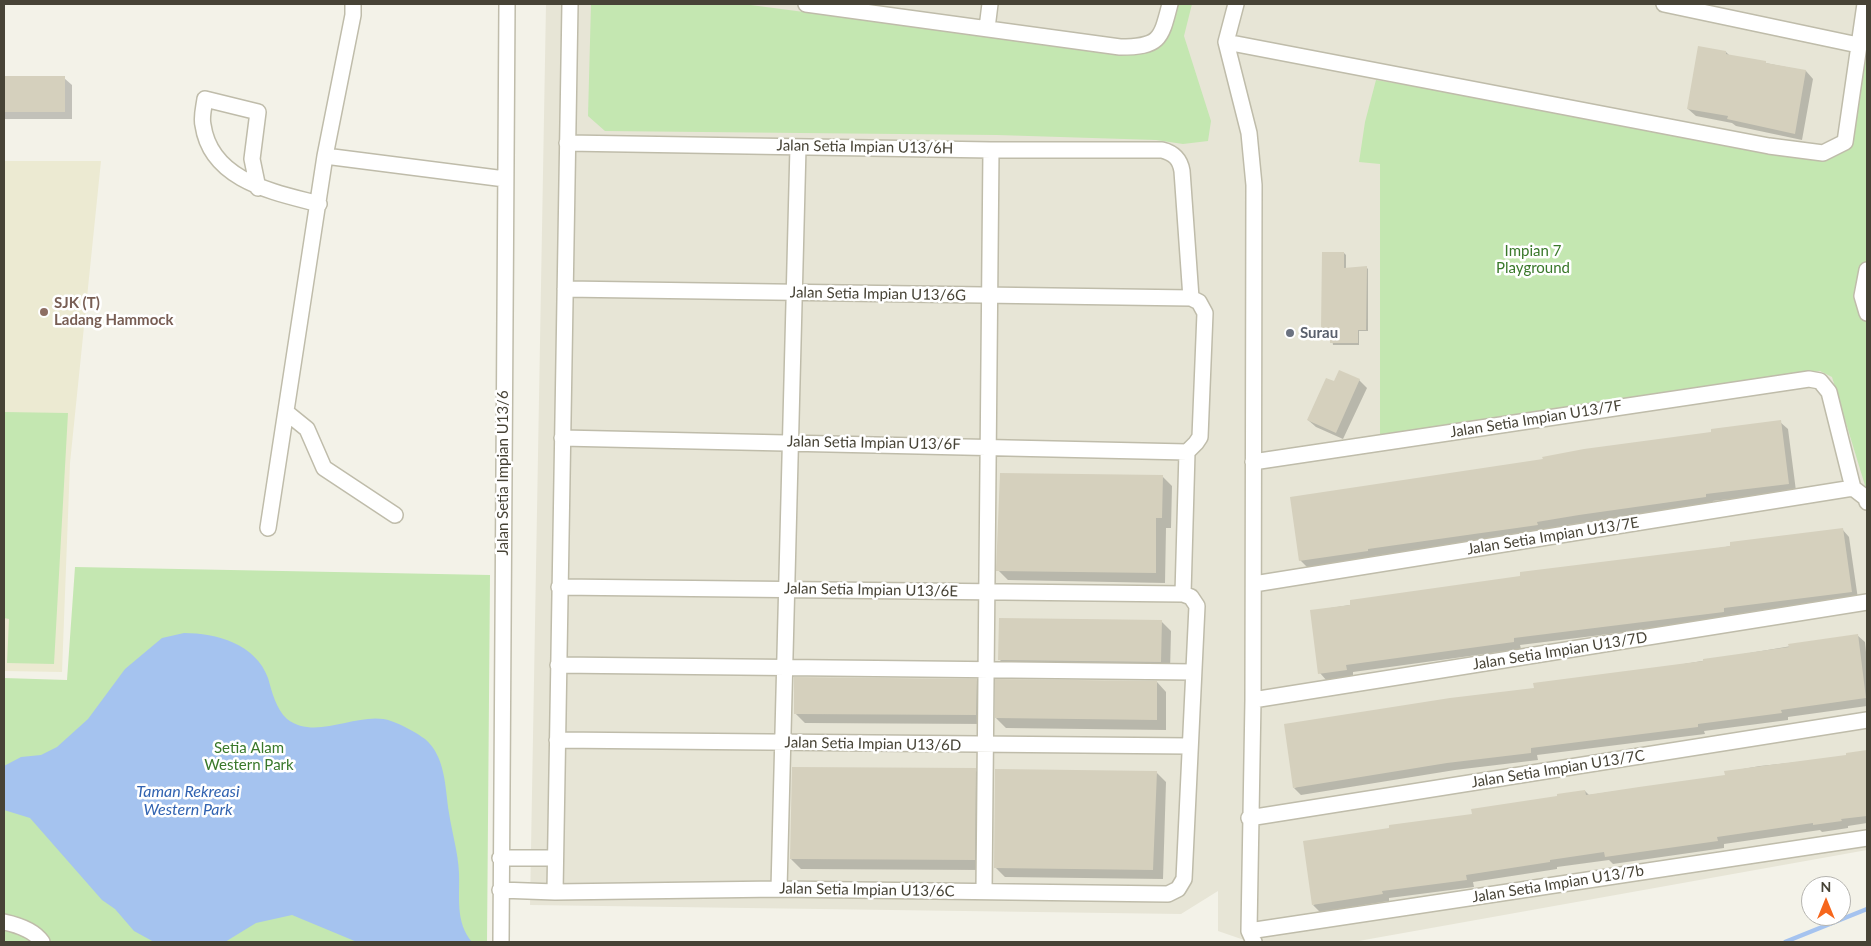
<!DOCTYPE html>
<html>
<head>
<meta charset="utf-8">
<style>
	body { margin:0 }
	#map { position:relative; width:1871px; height:946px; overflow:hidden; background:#f3f2e8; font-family:Lato,sans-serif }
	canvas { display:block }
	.frame { position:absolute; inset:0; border:5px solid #474336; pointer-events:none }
	.north { position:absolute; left:1801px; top:876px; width:50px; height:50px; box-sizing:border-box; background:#fff; border:1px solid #b5b4af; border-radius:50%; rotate:0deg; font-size:14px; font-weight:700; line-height:20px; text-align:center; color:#474336 }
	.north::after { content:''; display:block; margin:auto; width:18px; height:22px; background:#f6661c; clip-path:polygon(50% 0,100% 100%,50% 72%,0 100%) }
</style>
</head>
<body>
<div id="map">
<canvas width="1871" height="946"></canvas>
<div class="frame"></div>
<div class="north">N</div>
</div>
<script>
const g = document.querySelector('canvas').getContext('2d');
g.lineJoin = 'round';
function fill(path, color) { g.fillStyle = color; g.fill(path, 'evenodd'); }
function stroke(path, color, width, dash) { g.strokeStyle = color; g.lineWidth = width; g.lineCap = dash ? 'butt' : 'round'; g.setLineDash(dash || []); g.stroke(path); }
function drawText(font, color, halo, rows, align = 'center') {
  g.font = font + ' Lato,sans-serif'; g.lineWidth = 5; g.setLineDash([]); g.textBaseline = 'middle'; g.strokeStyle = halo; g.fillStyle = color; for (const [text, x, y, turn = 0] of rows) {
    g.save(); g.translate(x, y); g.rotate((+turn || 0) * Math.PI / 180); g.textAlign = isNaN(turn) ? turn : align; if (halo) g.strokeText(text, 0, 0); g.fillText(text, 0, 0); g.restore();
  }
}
const residential = new Path2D(`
	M546 4H1867V850L1353 942H1250L1218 931V891L1181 914 530 905Z`);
const education = new Path2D(`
	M4 161H101L70 463 62 672 4 671Z`);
const green = new Path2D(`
	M591 4H743L1124 54 1153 40 1164 4H1192L1184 36 1211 121 1208 141 1183 144 1156 140 997 135 605 131 588 116Z
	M1867 4V492L1832 377 1820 371 1380 435V164L1359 162 1365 122 1376 80 1823 153 1845 142Z
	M4 412 68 413 54 664 7 663 9 619 4 618Z
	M75 567 490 575 487 942H4V678L67 680Z`);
const water = new Path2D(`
	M184 633C216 633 256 644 268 678 272 692 276 709 287 719 317 742 359 710 391 721 401 724 417 733 425 739 446 757 445 788 449 813 452 833 458 852 459 873 460 897 455 922 472 942H357L292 915 256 923 225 942H154L134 931 115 909 102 900 30 818 4 810V766L21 757 41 755 57 747 88 719 125 669 162 638Z`);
const shadow = new Path2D(`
	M1726 52 1730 56 1806 71 1813 79 1802 140 1736 126 1732 123 1696 116 1688 109Z
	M4 78H64L72 85V119H4Z
	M1344 253 1346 255V269L1366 267 1368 269V331H1359V345H1333L1331 331 1322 329Z
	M1359 380 1367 388 1343 439 1316 427 1308 420 1334 383Z
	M1780 422 1788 429 1796 491 1713 501V504L1587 522 1544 529V532L1374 556 1375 558 1308 568 1300 560 1712 433Z
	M1162 476 1172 486 1171 528H1166L1165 583 1008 580 998 570Z
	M1842 529 1849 537 1858 599 1730 615 1731 619 1520 645 1521 649 1353 672V677L1327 681 1320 673 1311 611Z
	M1161 621 1171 631 1170 672 1009 670 1000 660Z
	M1857 635 1865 642 1867 662V706L1788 717V720L1704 731 1705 734 1537 755 1538 760 1455 770 1301 795 1294 788 1535 689Z
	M976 680 986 690V724L805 723 795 713Z
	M1157 682 1166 692V730L1006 728 996 718Z
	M1867 752V823L1848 826V828L1822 832 1820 830 1724 844V848L1613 864 1609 860 1557 867V869L1473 882 1474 887 1389 898V901L1320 912 1313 905 1474 815 1585 791 1589 795 1726 776V772L1760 766 1847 757V755Z
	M975 770 985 780 984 870 801 869 791 859Z
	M1156 772 1166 782 1163 879 1005 877 995 867Z`);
const stream = new Path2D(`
	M1785 942 1867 909`);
const building = new Path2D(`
	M1698 46 1726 51V54L1766 61V63L1806 70 1795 134 1727 119 1728 116 1687 109Z
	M4 76H65V112H4Z
	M1322 252H1344V268L1367 266 1366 330H1358V343H1330V329H1321Z
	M1339 370 1360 379 1336 433 1307 420 1326 378 1334 381Z
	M1781 420 1789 484 1706 494V497L1579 515 1537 522 1538 525 1368 549V551L1299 561 1290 497 1543 459 1542 457 1584 449 1711 432V429Z
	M1000 473 1163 475 1162 518H1156V573L996 571Z
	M1843 528 1852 592 1724 608V612L1514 638V642L1346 665 1347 670 1318 674 1310 610 1350 605V600L1520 576V572L1730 546V542Z
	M999 618 1162 620 1161 662 998 660Z
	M1858 634 1866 698 1781 710 1782 713 1698 724V727L1531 748V753L1447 763 1293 788 1284 724 1450 698 1534 688 1533 683 1703 661V659L1789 647 1788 644Z
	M794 677 977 679 976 715 794 714Z
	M995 679 1157 681V720L995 718Z
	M1867 750V816L1841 819 1842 821 1813 825V823L1717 837 1718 841 1633 853 1605 857 1604 852 1550 860V862L1466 875 1467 880 1382 891 1383 894 1312 905 1303 841 1389 828V825L1472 814 1471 809 1557 796V794L1585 790 1586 795 1639 787 1725 775 1724 771 1846 755V753Z
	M792 767 976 768 975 860 790 859Z
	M995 769 1157 771 1153 870 994 868Z`);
const minor = new Path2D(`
	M806 4 1120 47C1160 47 1161 39 1170 4
	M1236 4 1226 42 1249 133 1254 185 1253 700 1249 931 1254 942
	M1664 4 1858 45
	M987 28 990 4
	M1226 42 1769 146 1823 153 1845 142 1865 4
	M325 156 505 179
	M258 188 252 159 258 112 205 99C204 107 201 117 203 125 211 181 274 192 319 204
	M1867 270 1862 296 1867 313
	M565 289 1191 298
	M286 412 307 429 324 468 395 515
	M562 438 1187 452
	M1253 462 1809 379 1820 381 1829 392 1853 488 1866 498 1867 502
	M268 528 325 156 353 15V4
	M1254 584 1853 488
	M559 587 1183 594
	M558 665 1193 672
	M1253 700 1867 602
	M557 740 1188 746
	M1249 818 1867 720
	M500 858H555
	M779 889 798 147
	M500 890 555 892 779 889 1168 894 1178 889 1184 879 1197 606 1191 597 1183 594 1187 452 1196 443 1200 437 1205 313 1199 302 1191 298 1182 171C1180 159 1174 153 1162 150H991L567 143
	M984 891 991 150
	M555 892 570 4
	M4 922C18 925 34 930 42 942
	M1249 931 1867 838
	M501 942 507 4`);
const markers = [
	[44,312,5,"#8d6e63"],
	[1290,333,5,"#6b7280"]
];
const streetNames = [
	["Jalan Setia Impian U13/6H",865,147,1],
	["Jalan Setia Impian U13/6G",878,294,1],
	["Jalan Setia Impian U13/7F",1536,419,-9],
	["Jalan Setia Impian U13/6F",874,443,1],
	["Jalan Setia Impian U13/6",503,473,-90],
	["Jalan Setia Impian U13/7E",1553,536,-9],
	["Jalan Setia Impian U13/6E",871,590,1],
	["Jalan Setia Impian U13/7D",1560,651,-9],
	["Jalan Setia Impian U13/6D",873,744,1],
	["Jalan Setia Impian U13/7C",1558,769,-9],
	["Jalan Setia Impian U13/7b",1558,884,-9],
	["Jalan Setia Impian U13/6C",867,890,1]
];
const parkNames = [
	["Impian 7",1533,251],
	["Playground",1533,268],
	["Setia Alam",249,748],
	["Western Park",249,765]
];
const educationNames = [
	["SJK (T)",54,303],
	["Ladang Hammock",54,320]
];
const worshipNames = [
	["Surau",1300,333]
];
const waterNames = [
	["Taman Rekreasi",188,792],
	["Western Park",188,810]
];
fill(residential, '#e7e5d6');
fill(education, '#ecead2');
fill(green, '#c4e7b1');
fill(water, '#a5c3ef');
fill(shadow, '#0003');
stroke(stream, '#a5c3ef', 4.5);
fill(building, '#d5d0bd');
stroke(minor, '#bfbcaa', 18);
stroke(minor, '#fff', 15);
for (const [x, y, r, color] of markers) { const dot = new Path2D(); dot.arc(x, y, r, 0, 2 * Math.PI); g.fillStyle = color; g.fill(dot); stroke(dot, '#fff', 2); }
drawText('15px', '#474336', '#fff', streetNames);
drawText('15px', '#39782a', '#fff', parkNames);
drawText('bold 15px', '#785e54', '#fff', educationNames, 'left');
drawText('bold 15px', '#5b616d', '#fff', worshipNames, 'left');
drawText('italic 16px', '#3163b1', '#fff', waterNames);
</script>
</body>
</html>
